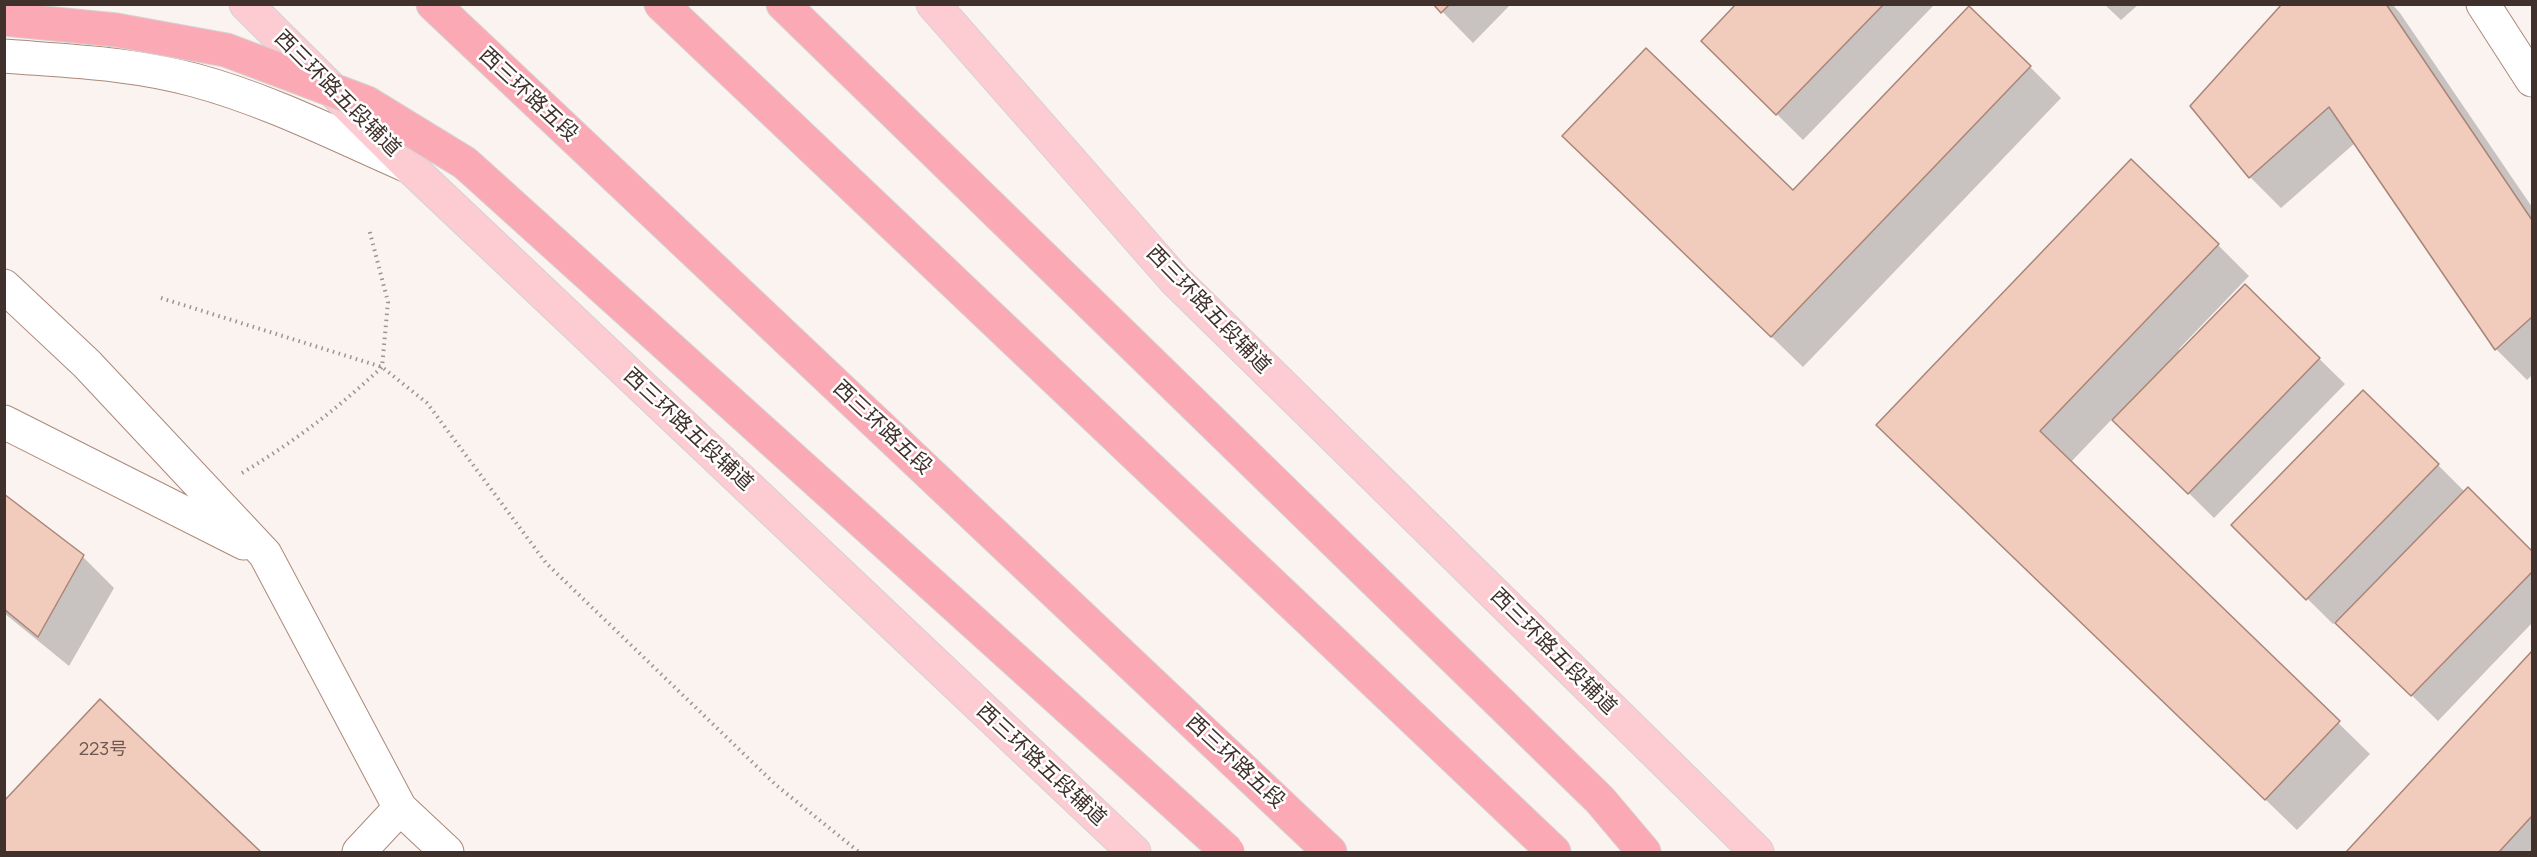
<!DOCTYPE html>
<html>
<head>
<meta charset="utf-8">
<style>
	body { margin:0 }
	#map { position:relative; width:2537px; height:857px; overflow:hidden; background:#fbf3f0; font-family:Manrope,sans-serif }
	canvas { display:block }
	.frame { position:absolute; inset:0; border:6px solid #40312c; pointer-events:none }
</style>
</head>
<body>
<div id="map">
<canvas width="2537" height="857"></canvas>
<div class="frame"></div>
</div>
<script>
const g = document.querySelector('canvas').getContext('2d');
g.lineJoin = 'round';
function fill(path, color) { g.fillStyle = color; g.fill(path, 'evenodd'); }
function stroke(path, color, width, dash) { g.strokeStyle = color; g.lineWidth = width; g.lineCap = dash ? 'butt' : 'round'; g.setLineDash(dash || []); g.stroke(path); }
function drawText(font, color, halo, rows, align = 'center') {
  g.font = font + ' Manrope,"Noto Sans SC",sans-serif'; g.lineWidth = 5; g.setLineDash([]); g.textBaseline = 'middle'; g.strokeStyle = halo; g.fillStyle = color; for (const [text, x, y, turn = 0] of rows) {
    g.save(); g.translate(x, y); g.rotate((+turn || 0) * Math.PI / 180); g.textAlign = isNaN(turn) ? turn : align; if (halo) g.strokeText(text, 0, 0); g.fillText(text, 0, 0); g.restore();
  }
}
const shadow = new Path2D(`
	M1435 4H1511L1473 43Z
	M1739 4H1932L1933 6 1803 140 1703 41Z
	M2104 4H2139L2121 20Z
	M2284 4H2392L2400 13 2532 207V375L2527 380 2496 349 2355 143 2281 208 2250 177 2192 106Z
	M2030 67 2061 98 1803 367 1596 167 1793 192Z
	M2218 245 2249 276 2179 349 2181 351 2245 286 2345 384 2214 518 2113 418 2071 462 2370 754 2297 830 1909 456Z
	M2438 465 2465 492 2468 489 2532 553V623L2438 721 2336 621 2333 624 2233 525Z
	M4 496 83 557 114 588 69 666 4 613Z
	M2532 653V852H2348L2347 851Z
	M100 701 259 852H4V803Z`);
const building = new Path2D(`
	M1433 4H1450L1441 13Z
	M1736 4H1884L1776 115 1701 41Z
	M2282 4H2386L2532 220V317L2495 350 2329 107 2249 178 2190 106Z
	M1969 6 2031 66 1771 337 1562 136 1646 48 1793 190Z
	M2131 159 2219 244 2040 431 2340 721 2265 800 1876 425Z
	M2245 284 2320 358 2188 494 2112 420Z
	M2363 390 2439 464 2306 600 2231 525Z
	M2468 487 2532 551V572L2411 696 2335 623Z
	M4 494 84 555 38 637 4 609Z
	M2532 651V816L2499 852H2346Z
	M100 699 261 852H4V801Z`);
const path = new Path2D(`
	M161 298 382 367 427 403 546 563 776 785 859 852
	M242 473C295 441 336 410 382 367L388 302 369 229`);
const minor = new Path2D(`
	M2483 4 2532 80
	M4 56C68 61 133 63 194 80 269 100 339 136 410 167
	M4 286 87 364 265 554 400 808 447 852
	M4 422 244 543
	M359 852 400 808`);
const major = new Path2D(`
	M246 4 411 168 1134 852
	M933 4 1175 280 1757 852`);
const highway = new Path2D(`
	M433 4 1330 852
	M661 4 1554 852
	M783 4 1600 800 1644 852`);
const highwayBridge = new Path2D(`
	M4 19 116 30 226 50 367 103 465 163 1228 852`);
const numberNames = [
	["223号",103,750]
];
const streetNames = [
	["西三环路五段辅道",337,94,45],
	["西三环路五段",528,95,43],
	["西三环路五段辅道",1208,310,46],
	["西三环路五段",882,428,43],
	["西三环路五段辅道",688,430,43],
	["西三环路五段辅道",1553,652,45],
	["西三环路五段",1235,762,43],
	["西三环路五段辅道",1041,765,43]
];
fill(shadow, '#0003');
fill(building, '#f1cbbc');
stroke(building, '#a88577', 1.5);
stroke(minor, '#ac897b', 35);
stroke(major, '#d5d2d1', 35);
stroke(highway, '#d5d2d1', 35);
stroke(path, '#9f938f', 4, [1.5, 4.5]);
stroke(minor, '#fff', 33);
stroke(major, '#fdcbd2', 33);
stroke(highway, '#fba9b4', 33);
stroke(highwayBridge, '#d5d2d1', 35, []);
stroke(highwayBridge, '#fba9b4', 33);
drawText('18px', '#6c5850', null, numberNames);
drawText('21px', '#40312c', '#fff', streetNames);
</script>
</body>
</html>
